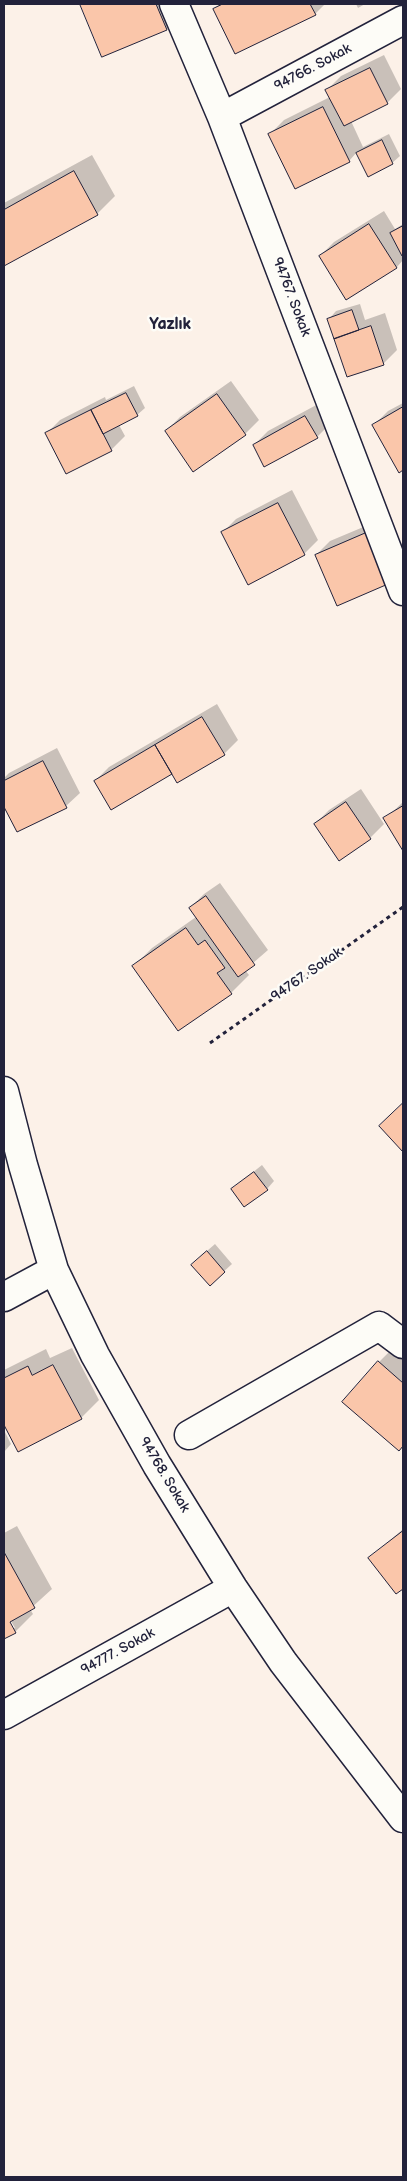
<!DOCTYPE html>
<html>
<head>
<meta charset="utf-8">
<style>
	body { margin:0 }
	#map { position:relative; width:407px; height:2181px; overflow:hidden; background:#fcf1e8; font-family:"Balsamiq Sans",sans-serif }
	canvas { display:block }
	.frame { position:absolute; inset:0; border:5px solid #22223b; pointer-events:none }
</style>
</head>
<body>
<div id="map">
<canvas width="407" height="2181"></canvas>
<div class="frame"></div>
</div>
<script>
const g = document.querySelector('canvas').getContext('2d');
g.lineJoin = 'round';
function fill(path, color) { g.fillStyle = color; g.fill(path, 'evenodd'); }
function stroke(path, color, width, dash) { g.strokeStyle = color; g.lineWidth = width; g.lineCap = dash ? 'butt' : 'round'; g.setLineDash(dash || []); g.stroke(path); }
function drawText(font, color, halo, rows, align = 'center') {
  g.font = font + ' "Balsamiq Sans",sans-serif'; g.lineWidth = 5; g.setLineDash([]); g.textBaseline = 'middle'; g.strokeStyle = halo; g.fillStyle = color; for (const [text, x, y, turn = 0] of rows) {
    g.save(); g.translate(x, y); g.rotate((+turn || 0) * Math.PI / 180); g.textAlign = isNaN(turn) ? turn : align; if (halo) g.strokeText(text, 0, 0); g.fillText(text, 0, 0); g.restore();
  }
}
const shadow = new Path2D(`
	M81 4H176L181 15 167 29 103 55Z
	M220 4H325L315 14 214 9Z
	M356 4H365L358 8Z
	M384 55 401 89 387 103 351 121 363 147 389 134 400 156 392 163 357 152 349 161 270 134 284 120 330 97 327 90 341 76Z
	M92 155 115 196 97 214 4 265V203Z
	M384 211 395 229 403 224V260L397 267 347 298 320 256 334 242Z
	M360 304 365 320 385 313 397 350 383 364 348 375 329 319 336 311Z
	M231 381 259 420 245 434 166 431 180 417Z
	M134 386 145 408 137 415 119 425 125 436 111 450 46 434 60 420 105 397 106 400Z
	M320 403 331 423 317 437 254 445 268 431Z
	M403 403V469L400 471 374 425 388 411Z
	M292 490 318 540 304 554 223 532 236 519Z
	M380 520 338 604 316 555 330 541Z
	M217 704 238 740 224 754 95 781 109 767Z
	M57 748 80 793 66 806 17 831 4 804V778L9 773Z
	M361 789 384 824 370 838 339 859 315 824 329 810Z
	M403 802V848L385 819Z
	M220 883 268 950 245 970 249 975 231 993 134 966 152 948 196 917 190 908 204 894Z
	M262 1165 274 1181 267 1189H232Z
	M215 1244 232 1264 210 1284 200 1257Z
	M72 1348 99 1400 81 1418 18 1450 4 1423V1370L46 1349 50 1358Z
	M393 1348 403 1358V1445L399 1449 379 1362Z
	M4 1430 11 1444 4 1452Z
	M17 1526 52 1589 30 1609 33 1614 15 1632 4 1638V1533ZM8 1616 15 1628H12Z
	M403 1529V1587L396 1593 370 1558Z`);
const building = new Path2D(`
	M80 4H156L167 30 102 57Z
	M223 4H310L316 15 235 54 213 9Z
	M370 68 388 104 344 126 325 90Z
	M323 107 350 162 295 189 268 134Z
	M382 140 393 164 368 177 356 153Z
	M74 171 98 215 4 266V210Z
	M369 224 397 268 346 300 319 256Z
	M403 226V255L402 256 390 233Z
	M352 310 359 330 334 339 327 319Z
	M371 326 384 365 347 377 334 339Z
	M126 393 138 416 103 434 91 410Z
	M217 394 246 435 193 472 165 431Z
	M403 407V470L399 473 372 425Z
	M91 410 112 451 66 474 45 433Z
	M305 416 318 438 264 467 253 445Z
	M278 503 305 555 248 585 221 532Z
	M366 533 388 584 337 606 315 555Z
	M202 717 225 755 177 783 155 745Z
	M155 745 172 774 111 810 94 781Z
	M43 761 67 808 17 832 4 807V781Z
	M346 802 371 839 339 861 314 824Z
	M403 806V851L383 818Z
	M206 896 255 965 238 977 189 908Z
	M186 928 198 945 205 940 225 968 217 973 232 994 178 1031 132 966Z
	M403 1103V1152L379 1126Z
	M254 1172 268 1190 244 1207 231 1189Z
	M207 1251 225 1272 210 1286 191 1265Z
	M378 1361 403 1383V1446L399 1451 342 1402Z
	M53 1365 82 1419 18 1452 4 1425V1378L28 1366 32 1375Z
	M403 1531V1589L396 1594 368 1558Z
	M4 1552 35 1608 10 1622 16 1633 4 1639Z`);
const path = new Path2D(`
	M210 1043 403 907`);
const minor = new Path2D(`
	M174 4 222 117 403 591
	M222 117 403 20
	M4 1091 23 1165 54 1270 95 1355 157 1465 233 1588 283 1662 403 1818
	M4 1297 54 1270
	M189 1435 379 1326 403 1344
	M4 1715 233 1588`);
const streetNames = [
	["94766. Sokak",313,68,-28],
	["94767. Sokak",291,297,69],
	["94767. Sokak",307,975,-35],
	["94768. Sokak",164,1475,59],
	["94777. Sokak",118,1652,-29]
];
const quarterNames = [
	["Yazlık",170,325]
];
fill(shadow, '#0003');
fill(building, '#fac6aa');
stroke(building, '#22223b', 1);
stroke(minor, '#22223b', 31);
stroke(path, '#22223b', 3, [4, 4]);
stroke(minor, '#fdfcf7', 28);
drawText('14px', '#22223b', '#fdfcf7', streetNames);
drawText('bold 16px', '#22223b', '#fdfcf7', quarterNames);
</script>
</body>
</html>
